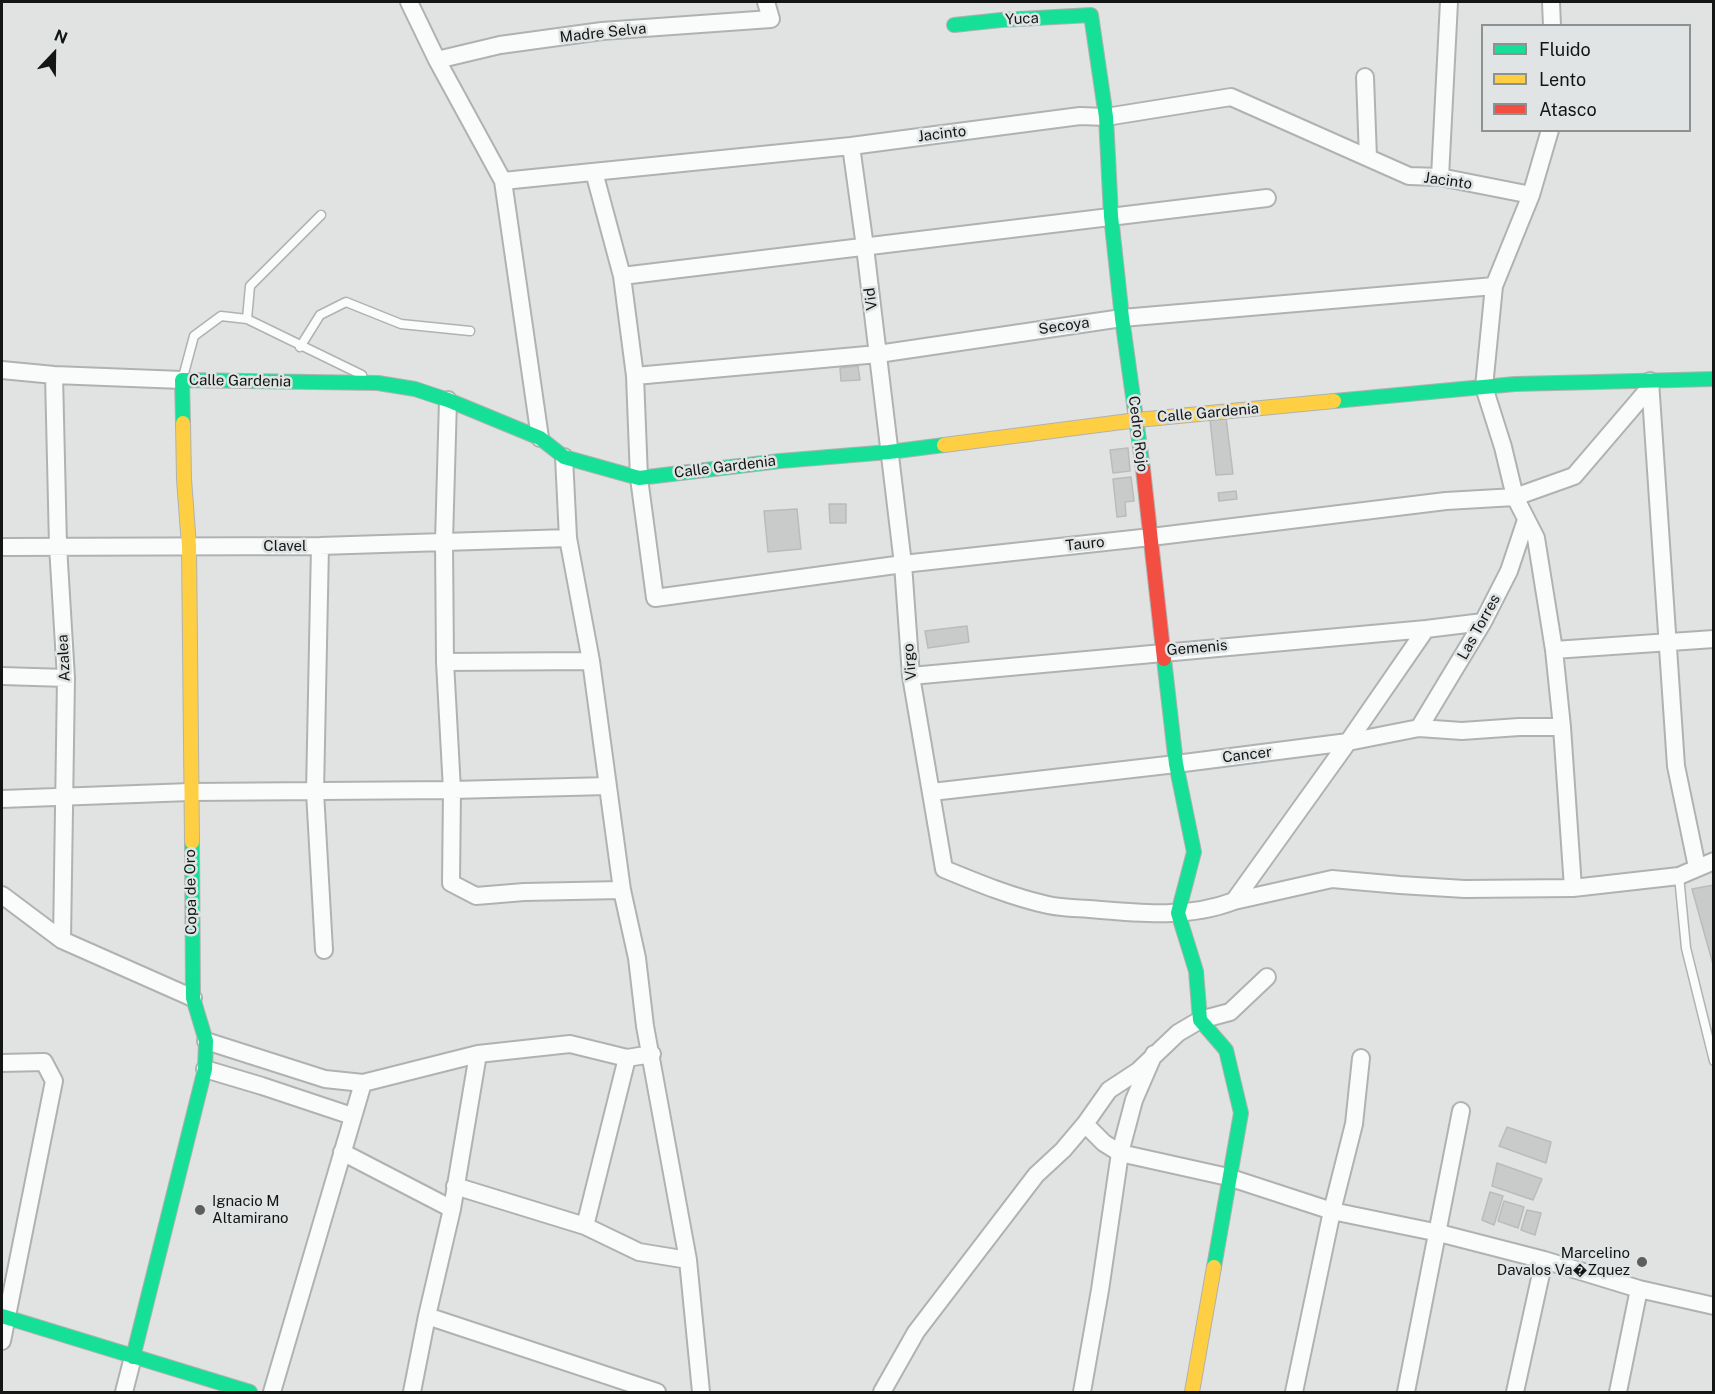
<!DOCTYPE html>
<html>
<head>
<meta charset="utf-8">
<style>
	body { margin:0 }
	#map { position:relative; width:1715px; height:1394px; overflow:hidden; background:#e1e3e3; font-family:"Public Sans",sans-serif }
	canvas { display:block }
	.frame { position:absolute; inset:0; border:3px solid #141515; pointer-events:none }
	.legend { position:absolute; left:1481px; top:24px; width:210px; height:108px; box-sizing:border-box; background:#e0e4e4; border:2px solid #8e9191; margin:0; padding:8px 10px; list-style:none; font-size:18px; color:#141515 }
	.legend li { display:flex; align-items:center; gap:12px; height:30px }
	.legend b { width:30px; border:2px solid #8e9191 }
	.north { position:absolute; left:24px; top:24px; width:60px; height:60px; -webkit-text-stroke:4px #e0e4e4; paint-order:stroke; rotate:22deg; font-size:16px; font-weight:700; line-height:24px; text-align:center; color:#141515 }
	.north::after { content:''; display:block; margin:auto; width:21px; height:27px; background:#141515; clip-path:polygon(50% 0,100% 100%,50% 72%,0 100%) }
</style>
</head>
<body>
<div id="map">
<canvas width="1715" height="1394"></canvas>
<div class="frame"></div>
<ul class="legend">
<li><b style="height:8px;background:#16e098"></b>Fluido</li>
<li><b style="height:8px;background:#ffcf43"></b>Lento</li>
<li><b style="height:8px;background:#f24e42"></b>Atasco</li>
</ul>
<div class="north">N</div>
</div>
<script>
const g = document.querySelector('canvas').getContext('2d');
g.lineJoin = 'round';
function fill(path, color) { g.fillStyle = color; g.fill(path, 'evenodd'); }
function stroke(path, color, width, dash) { g.strokeStyle = color; g.lineWidth = width; g.lineCap = dash ? 'butt' : 'round'; g.setLineDash(dash || []); g.stroke(path); }
function drawText(font, color, halo, rows, align = 'center') {
  g.font = font + ' "Public Sans",sans-serif'; g.lineWidth = 5; g.setLineDash([]); g.textBaseline = 'middle'; g.strokeStyle = halo; g.fillStyle = color; for (const [text, x, y, turn = 0] of rows) {
    g.save(); g.translate(x, y); g.rotate((+turn || 0) * Math.PI / 180); g.textAlign = isNaN(turn) ? turn : align; if (halo) g.strokeText(text, 0, 0); g.fillText(text, 0, 0); g.restore();
  }
}
const building = new Path2D(`
	M858 366 860 380 841 381 840 368Z
	M1226 418 1233 474 1216 475 1210 420Z
	M1128 448 1130 471 1113 473 1110 450Z
	M1131 477 1134 501 1125 502 1126 516 1117 517 1113 479Z
	M1236 491 1237 499 1219 501 1218 493Z
	M829 504H846V523H830Z
	M797 509 801 549 768 552 764 511Z
	M967 626 969 642 928 648 925 631Z
	M1714 885V968L1692 889Z
	M1507 1127 1551 1142 1546 1163 1499 1146Z
	M1497 1163 1542 1179 1533 1200 1492 1186Z
	M1490 1192 1503 1196 1494 1225 1482 1220Z
	M1504 1201 1524 1207 1518 1228 1498 1221Z
	M1527 1210 1541 1213 1535 1235 1521 1230Z`);
const lane = new Path2D(`
	M247 319 250 286 321 215
	M300 347 320 315 346 302 401 324 470 331
	M183 377 194 336 221 316 247 319 362 375
	M1679 876 1686 948 1714 1061`);
const street = new Path2D(`
	M409 2 437 60 503 181 540 438
	M1551 2 1552 26
	M437 60 500 45 602 31 771 19 766 2
	M1365 77 1368 158
	M1550 130 1531 195 1494 286 1484 387 1503 447 1515 497 1536 538 1554 650 1562 727 1573 888
	M851 146 865 247 903 564 911 676 944 869C978 883 1012 897 1048 905 1061 908 1075 908 1089 909 1136 913 1188 919 1234 901L1332 879 1400 885 1465 889 1573 888 1679 876 1714 861
	M594 172 622 276 635 376 639 478 655 598 903 564 1151 537 1446 501 1515 497 1574 476 1651 386
	M1440 177 1449 2
	M503 181 851 146 1080 116 1106 117 1231 97 1409 176 1440 177 1531 195
	M622 276 1267 198
	M2 370 54 375 182 380
	M54 375 58 546 66 678 62 940
	M635 376 878 354 1122 318 1494 286
	M1650 381 1676 766 1697 867
	M448 400 444 541 445 662 452 790 451 883 476 896 524 892 622 890
	M564 457 568 538 591 661 622 890 637 958 645 1026 688 1260 701 1392
	M320 546 315 792 324 950
	M2 547 320 546 568 538
	M1554 650 1714 639
	M445 662 591 661
	M2 676 66 678
	M911 676 1426 629 1483 622
	M1419 728 1483 622 1509 571 1526 520
	M932 792 1176 764 1348 742 1419 728 1462 731 1519 727H1562
	M2 799 190 792 452 790 608 786
	M2 895 62 940 193 998
	M1234 901 1348 742 1426 629
	M206 1041 325 1079 363 1083 478 1054 570 1044 627 1058 652 1054
	M2 1063 44 1062 54 1081 2 1341
	M205 1069 262 1086 352 1116
	M1085 1124 1109 1090 1138 1071 1178 1033 1200 1020 1230 1012 1267 977
	M342 1152 452 1209
	M455 1186 585 1226 639 1252 688 1260
	M585 1226 627 1058
	M427 1316 657 1392
	M124 1392 133 1357
	M272 1392 363 1083
	M412 1392 427 1316 452 1209 478 1054
	M882 1392 916 1332 1036 1175 1063 1150 1085 1124 1104 1143 1120 1153 1228 1177 1332 1211 1439 1233 1544 1260 1639 1289 1714 1306
	M1082 1392 1100 1290 1120 1153 1134 1100 1154 1054
	M1294 1392 1332 1211 1354 1124 1361 1058
	M1406 1392 1461 1111
	M1515 1392 1544 1260
	M1618 1392 1639 1289`);
const fast = new Path2D(`
	M954 25 1001 20 1091 15 1106 117 1111 216 1122 318 1143 469
	M1334 401 1515 384 1714 379
	M183 423 182 380 378 383 415 389 448 400 540 438 564 457 639 478 780 461 889 452 944 445
	M1164 659 1176 764 1194 852 1178 913 1196 971 1200 1020 1226 1050 1241 1113 1214 1267
	M2 1316 250 1392
	M133 1357 205 1069 206 1041 193 998 192 842`);
const slow = new Path2D(`
	M183 423 184 479 189 546 192 842
	M944 445 1137 420 1334 401
	M1192 1392 1214 1267`);
const jam = new Path2D(`
	M1143 469 1164 659`);
const markers = [
	[200,1210,6,"#5c5d5d"],
	[1642,1262,6,"#5c5d5d"]
];
const streetNames = [
	["Yuca",1022,19,-3],
	["Madre Selva",603,33,-6],
	["Jacinto",942,134,-7],
	["Jacinto",1448,181,8],
	["Vid",871,299,-97],
	["Secoya",1064,326,-8],
	["Calle Gardenia",240,381,1],
	["Calle Gardenia",1208,413,-5],
	["Cedro Rojo",1138,434,83],
	["Calle Gardenia",725,467,-7],
	["Tauro",1085,544,-6],
	["Clavel",285,546],
	["Las Torres",1479,627,-61],
	["Gemenis",1197,648,-5],
	["Azalea",64,658,-93],
	["Virgo",910,662,-95],
	["Cancer",1247,755,-7],
	["Copa de Oro",191,892,-91]
];
const poiNames = [
	["Ignacio M",212,1201],
	["Altamirano",212,1218],
	["Marcelino",1630,1253,"right"],
	["Davalos Va�Zquez",1630,1270,"right"]
];
fill(building, '#c9cbcb');
stroke(building, '#babbbb', 1.5);
stroke(lane, '#b0b2b2', 11);
stroke(street, '#b0b2b2', 20);
stroke(fast, '#b0b2b2', 16);
stroke(slow, '#b0b2b2', 16);
stroke(jam, '#b0b2b2', 16);
stroke(lane, '#fafbfb', 8);
stroke(street, '#fafbfb', 16);
stroke(fast, '#16e098', 14);
stroke(slow, '#ffcf43', 14);
stroke(jam, '#f24e42', 14);
for (const [x, y, r, color] of markers) { const dot = new Path2D(); dot.arc(x, y, r, 0, 2 * Math.PI); g.fillStyle = color; g.fill(dot); stroke(dot, '#e0e4e4', 2); }
drawText('15px', '#141515', '#e0e4e4', streetNames);
drawText('15px', '#141515', '#e0e4e4', poiNames, 'left');
</script>
</body>
</html>
